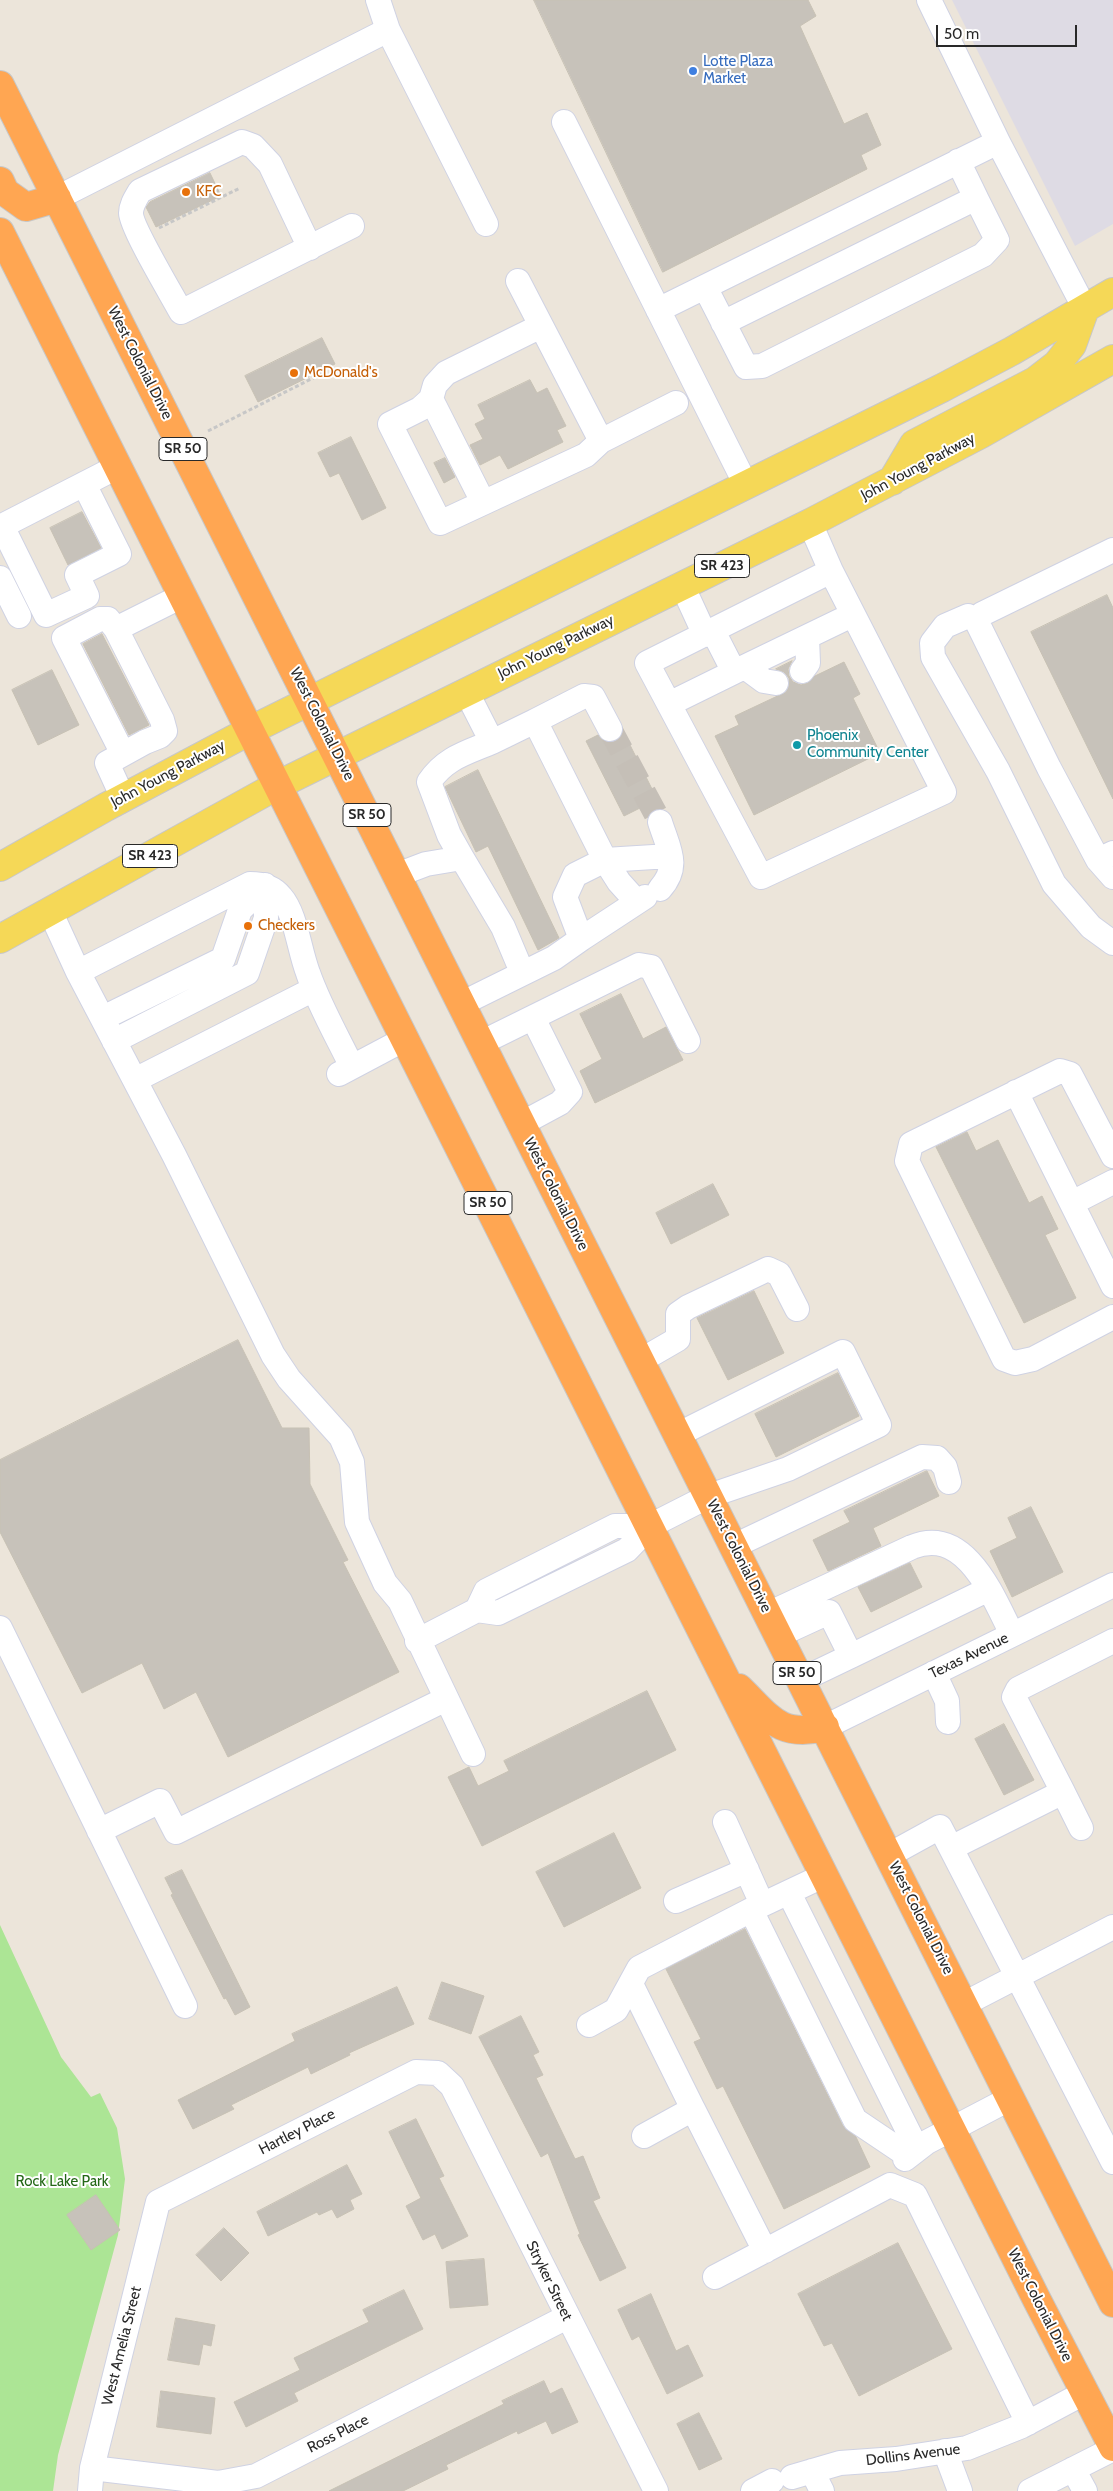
<!DOCTYPE html>
<html>
<head>
<meta charset="utf-8">
<style>
	body { margin:0 }
	#map { position:relative; width:1113px; height:2491px; overflow:hidden; background:#ece5da; font-family:Cabin,sans-serif }
	canvas { display:block }
	.scale { position:absolute; left:936px; top:25px; width:141px; height:22px; box-sizing:border-box; border:2px solid #292929; border-top:0; padding-left:6px; font-size:15px; line-height:18px; white-space:nowrap; color:#292929; -webkit-text-stroke:4px #fff; paint-order:stroke }
</style>
</head>
<body>
<div id="map">
<canvas width="1113" height="2491"></canvas>
<div class="scale">50 m</div>
</div>
<script>
const g = document.querySelector('canvas').getContext('2d');
g.lineJoin = 'round';
function fill(path, color) { g.fillStyle = color; g.fill(path, 'evenodd'); }
function stroke(path, color, width, dash) { g.strokeStyle = color; g.lineWidth = width; g.lineCap = dash ? 'butt' : 'round'; g.setLineDash(dash || []); g.stroke(path); }
function drawText(font, color, halo, rows, align = 'center') {
  g.font = font + ' Cabin,sans-serif'; g.lineWidth = 4; g.setLineDash([]); g.textBaseline = 'middle'; g.strokeStyle = halo; g.fillStyle = color; for (const [text, x, y, turn = 0] of rows) {
    g.save(); g.translate(x, y); g.rotate((+turn || 0) * Math.PI / 180); g.textAlign = isNaN(turn) ? turn : align; if (halo) g.strokeText(text, 0, 0); g.fillText(text, 0, 0); g.restore();
  }
}
const industrial = new Path2D(`
	M952 0H1113V224L1075 246Z`);
const green = new Path2D(`
	M0 1925 61 2057 91 2097 100 2093 117 2128 125 2179 118 2235 58 2455 53 2491H0Z`);
const building = new Path2D(`
	M534 0H808L816 16 800 26 844 124 867 113 881 145 861 155 867 169 663 272Z
	M210 173 221 196 156 227 146 207 150 202Z
	M322 338 335 364 258 402 245 376Z
	M530 380 537 393 547 388 566 426 557 430 563 442 508 469 500 455 480 465 470 445 483 439 475 424 485 419 478 405Z
	M351 437 386 508 362 520 339 473 330 477 318 453Z
	M445 458 455 477 444 483 434 463Z
	M82 512 101 548 68 565 50 528Z
	M1107 595 1113 608V799L1031 632Z
	M102 634 149 725 129 735 83 644Z
	M792 661 788 669 789 676 793 682 801 685 808 683 815 676 844 662 860 694 853 698 880 753 754 815 715 736 739 725 735 716 786 692 789 686V678L784 672 776 669Z
	M52 670 79 725 38 745 12 690Z
	M623 731 662 809H655L647 817 642 807 624 816 586 741 598 735 603 741H616Z
	M478 770 559 938 538 950 488 846 476 852 445 787Z
	M621 994 643 1039 666 1027 683 1060 595 1103 580 1071 602 1059 580 1014Z
	M967 1132 976 1151 998 1140 1029 1203 1042 1196 1058 1229 1045 1235 1076 1298 1024 1323 936 1147Z
	M713 1184 729 1215 671 1244 656 1213Z
	M754 1291 784 1353 728 1380 697 1318Z
	M238 1340 282 1428H309L310 1484 348 1560 343 1562 399 1672 228 1757 196 1692 164 1709 142 1663 82 1693 0 1532V1460Z
	M838 1373 859 1416 776 1457 755 1414Z
	M927 1471 939 1496 873 1528 881 1546 828 1571 813 1540 850 1522 844 1511Z
	M1031 1507 1063 1572 1012 1597 990 1551 1017 1538 1008 1518Z
	M910 1563 922 1587 871 1612 858 1587Z
	M647 1691 676 1750 482 1846 448 1777 469 1767 478 1786 509 1771 504 1761Z
	M1004 1724 1034 1780 1004 1795 975 1739Z
	M614 1833 641 1888 564 1927 536 1872Z
	M182 1870 250 2007 235 2015 226 1998 224 1999 171 1895 173 1894 165 1878Z
	M745 1929 843 2126 856 2137 870 2167 784 2209 723 2086 717 2089 694 2042 701 2039 666 1969Z
	M442 1982 484 1996 471 2034 429 2019Z
	M397 1987 414 2024 349 2053 350 2055 311 2074 308 2067 231 2105 234 2109 193 2129 178 2100 295 2041 292 2034Z
	M521 2016 539 2052 533 2055 543 2075 536 2078 575 2159 583 2156 600 2198 593 2201 626 2268 600 2281 578 2235 580 2234 548 2153 541 2157 479 2037Z
	M416 2119 444 2176 439 2178 468 2236 442 2249 435 2234 423 2240 406 2206 421 2198 389 2132Z
	M347 2165 362 2194 350 2200 354 2209 337 2218 332 2209 319 2215 317 2212 268 2236 257 2212Z
	M96 2195 120 2230 91 2250 67 2215Z
	M224 2228 249 2253 221 2281 196 2255Z
	M898 2243 952 2349 859 2396 832 2343 824 2346 798 2294Z
	M484 2259 488 2305 450 2308 446 2262Z
	M404 2290 423 2329 294 2393 298 2401 246 2427 234 2402 300 2370 294 2358 369 2322 363 2310Z
	M651 2294 676 2351 688 2345 703 2376 667 2394 639 2336 632 2340 618 2310Z
	M176 2318 215 2325 211 2346 203 2344 199 2365 168 2360Z
	M544 2381 550 2394 562 2388 578 2422 552 2434 546 2421 518 2434 517 2431 446 2465 448 2469 403 2491H329L504 2404 502 2401Z
	M161 2391 215 2398 211 2434 157 2427Z
	M699 2413 722 2459 699 2470 677 2424Z`);
const minorTunnel = new Path2D(`
	M610 729 660 822`);
const path = new Path2D(`
	M159 228 240 188
	M208 431 325 372`);
const minor = new Path2D(`
	M378 0 388 30 486 224
	M929 0 998 142
	M564 122 746 485
	M958 161 976 198
	M57 198 388 30
	M310 248 270 164 253 146 242 142 140 191C136 198 131 205 131 213 131 227 172 295 181 312L352 226
	M518 281 601 441
	M705 287 746 367 762 366 983 255 997 240 976 198 723 323
	M658 310 998 142 1085 309
	M541 326 446 373 435 385 431 399 420 409 390 424 440 523 586 455 601 441 676 403
	M431 399 483 502
	M84 484 119 554 77 575 87 596 46 615 2 526 119 466
	M810 523 831 571
	M1113 550 982 614 976 620 1049 768 1098 860 1113 853
	M831 571 944 792 761 877 647 663Z
	M0 578 19 616
	M682 585 705 635
	M976 620 968 616 945 626 932 643 933 657 998 771 1054 884 1091 927 1113 943
	M116 629 108 619H100L64 638 123 754
	M745 667 764 681 776 683
	M802 671 808 663 807 637
	M734 672 852 615
	M669 704 734 672 713 631
	M535 721 584 696 593 697 610 729
	M123 798 107 763 145 742 160 736 165 731 162 720 116 629 184 595
	M660 822C668 848 681 866 660 889
	M462 858 449 835 429 782C445 758 466 753 492 742
	M1098 860 1113 877
	M397 875 426 864 462 858 503 927 522 972
	M637 902 619 882 605 860 670 856
	M50 911 78 972 174 1155 273 1355 289 1379 341 1437 352 1462 357 1522 385 1583 400 1601 473 1754
	M581 939 645 897
	M78 972 250 884C262 884 273 887 281 897 296 914 299 950 308 973 319 1005 337 1036 352 1067
	M461 1004 554 958 581 939 565 897 575 875 605 860 535 721 492 742 466 691
	M103 1018 223 959 240 910 265 885
	M114 1041 247 973 266 918 265 885
	M481 1043 639 965 651 967 688 1041
	M339 1074 405 1039
	M135 1080 314 989
	M1016 1092 1113 1286
	M521 1124 560 1103 570 1092 533 1018
	M1113 1156 1070 1074 1060 1071 911 1144 907 1161 1004 1359 1015 1363 1033 1359 1113 1317
	M1072 1203 1113 1182
	M640 1361 678 1339V1314L688 1307 768 1269 779 1274 797 1309
	M734 1546 922 1457 937 1458 945 1467 949 1482
	M477 1610 486 1591 615 1526H650
	M768 1614 912 1547C966 1525 993 1597 1012 1634
	M0 1628 185 2006
	M779 1635 829 1612 851 1656 801 1680
	M417 1641 477 1610 498 1613 627 1550 650 1526 709 1496 788 1469 879 1425 843 1352 677 1435
	M851 1656 989 1589
	M934 1673 947 1701 948 1722
	M825 1727 1113 1585
	M1063 1792 1081 1828
	M725 1822 762 1904
	M99 1831 160 1801 176 1832 446 1699
	M951 1848 1063 1792 1014 1697 1018 1689 1113 1641
	M889 1855 940 1827 1113 2162
	M789 1893 917 2149
	M676 1901 747 1870
	M751 1910 855 2120 907 2155
	M631 1984 693 2109 644 2136
	M964 2004 1113 1927
	M589 2025 616 2010 639 1968 751 1910 825 1875
	M693 2109 765 2251
	M905 2159 927 2142 1011 2098
	M715 2277 890 2185 915 2195 1028 2423
	M945 2451 960 2491
	M92 2468 218 2483 256 2476 567 2317
	M1073 2469 1085 2491
	M812 2471 822 2491
	M792 2477 840 2463 896 2459 967 2448 1022 2426 1084 2393
	M90 2491 92 2468 158 2202 416 2072 438 2073 452 2086 656 2491
	M753 2491 772 2481
	M1030 2491 1113 2449`);
const major = new Path2D(`
	M892 481 914 444 1035 381 1057 364 1072 345 1085 309
	M0 867 106 807 251 730 942 388 1012 351 1113 292
	M0 939 278 785 810 523 981 434 1113 359`);
const highway = new Path2D(`
	M0 85 1113 2303
	M0 181 5 192 26 207 57 198
	M0 232 1037 2300 1113 2447
	M739 1688C770 1718 779 1738 825 1727`);
const markers = [
	[693,71,5,"#3f7fe0"],
	[186,192,5,"#e8710a"],
	[294,373,5,"#e8710a"],
	[797,745,5,"#0f9aa8"],
	[248,926,5,"#e8710a"]
];
const shields = [
	[183,449,48],
	[722,566,55],
	[367,815,48],
	[150,856,55],
	[488,1203,48],
	[797,1673,48]
];
const shieldNames = [
	["SR 50",183,449],
	["SR 423",722,566],
	["SR 50",367,815],
	["SR 423",150,856],
	["SR 50",488,1203],
	["SR 50",797,1673]
];
const shopNames = [
	["Lotte Plaza",703,62],
	["Market",703,79]
];
const foodNames = [
	["KFC",196,192],
	["McDonald's",304,373],
	["Checkers",258,926]
];
const streetNames = [
	["West Colonial Drive",140,363,63],
	["John Young Parkway",918,467,-28],
	["John Young Parkway",556,647,-26],
	["West Colonial Drive",322,724,63],
	["John Young Parkway",168,774,-28],
	["West Colonial Drive",556,1194,63],
	["West Colonial Drive",739,1556,63],
	["Texas Avenue",969,1656,-26],
	["West Colonial Drive",921,1918,63],
	["Hartley Place",297,2132,-27],
	["Stryker Street",549,2281,64],
	["West Colonial Drive",1040,2305,63],
	["West Amelia Street",122,2346,-76],
	["Ross Place",338,2434,-27],
	["Dollins Avenue",913,2455,-7]
];
const cultureNames = [
	["Phoenix",807,736],
	["Community Center",807,753]
];
const parkNames = [
	["Rock Lake Park",62,2182]
];
fill(industrial, '#dedbe4');
fill(green, '#ace595');
fill(building, '#c7c2ba');
stroke(building, '#c7c1b4', 1);
stroke(minorTunnel, '#c5bfb7', 24, [24, 12]);
stroke(minor, '#cfd2e3', 26);
stroke(major, '#c7c7c7', 30);
stroke(highway, '#c7c7c7', 30);
stroke(path, '#c7c7c7', 3, [4, 2.5]);
stroke(minor, '#fff', 24);
stroke(major, '#f5d857', 28);
stroke(highway, '#ffa652', 28);
for (const [x, y, r, color] of markers) { const dot = new Path2D(); dot.arc(x, y, r, 0, 2 * Math.PI); g.fillStyle = color; g.fill(dot); stroke(dot, '#fff', 2); }
for (const [x, y, w] of shields) { const box = new Path2D(); box.roundRect(x - w / 2, y - 11.5, w, 23, 4); g.fillStyle = '#fff'; g.fill(box); stroke(box, '#292929', 1); }
drawText('bold 14px', '#292929', null, shieldNames);
drawText('15px', '#366cbe', '#fff', shopNames, 'left');
drawText('15px', '#c56008', '#fff', foodNames, 'left');
drawText('15px', '#292929', '#fff', streetNames);
drawText('15px', '#0d838f', '#fff', cultureNames, 'left');
drawText('15px', '#246817', '#fff', parkNames);
</script>
</body>
</html>
